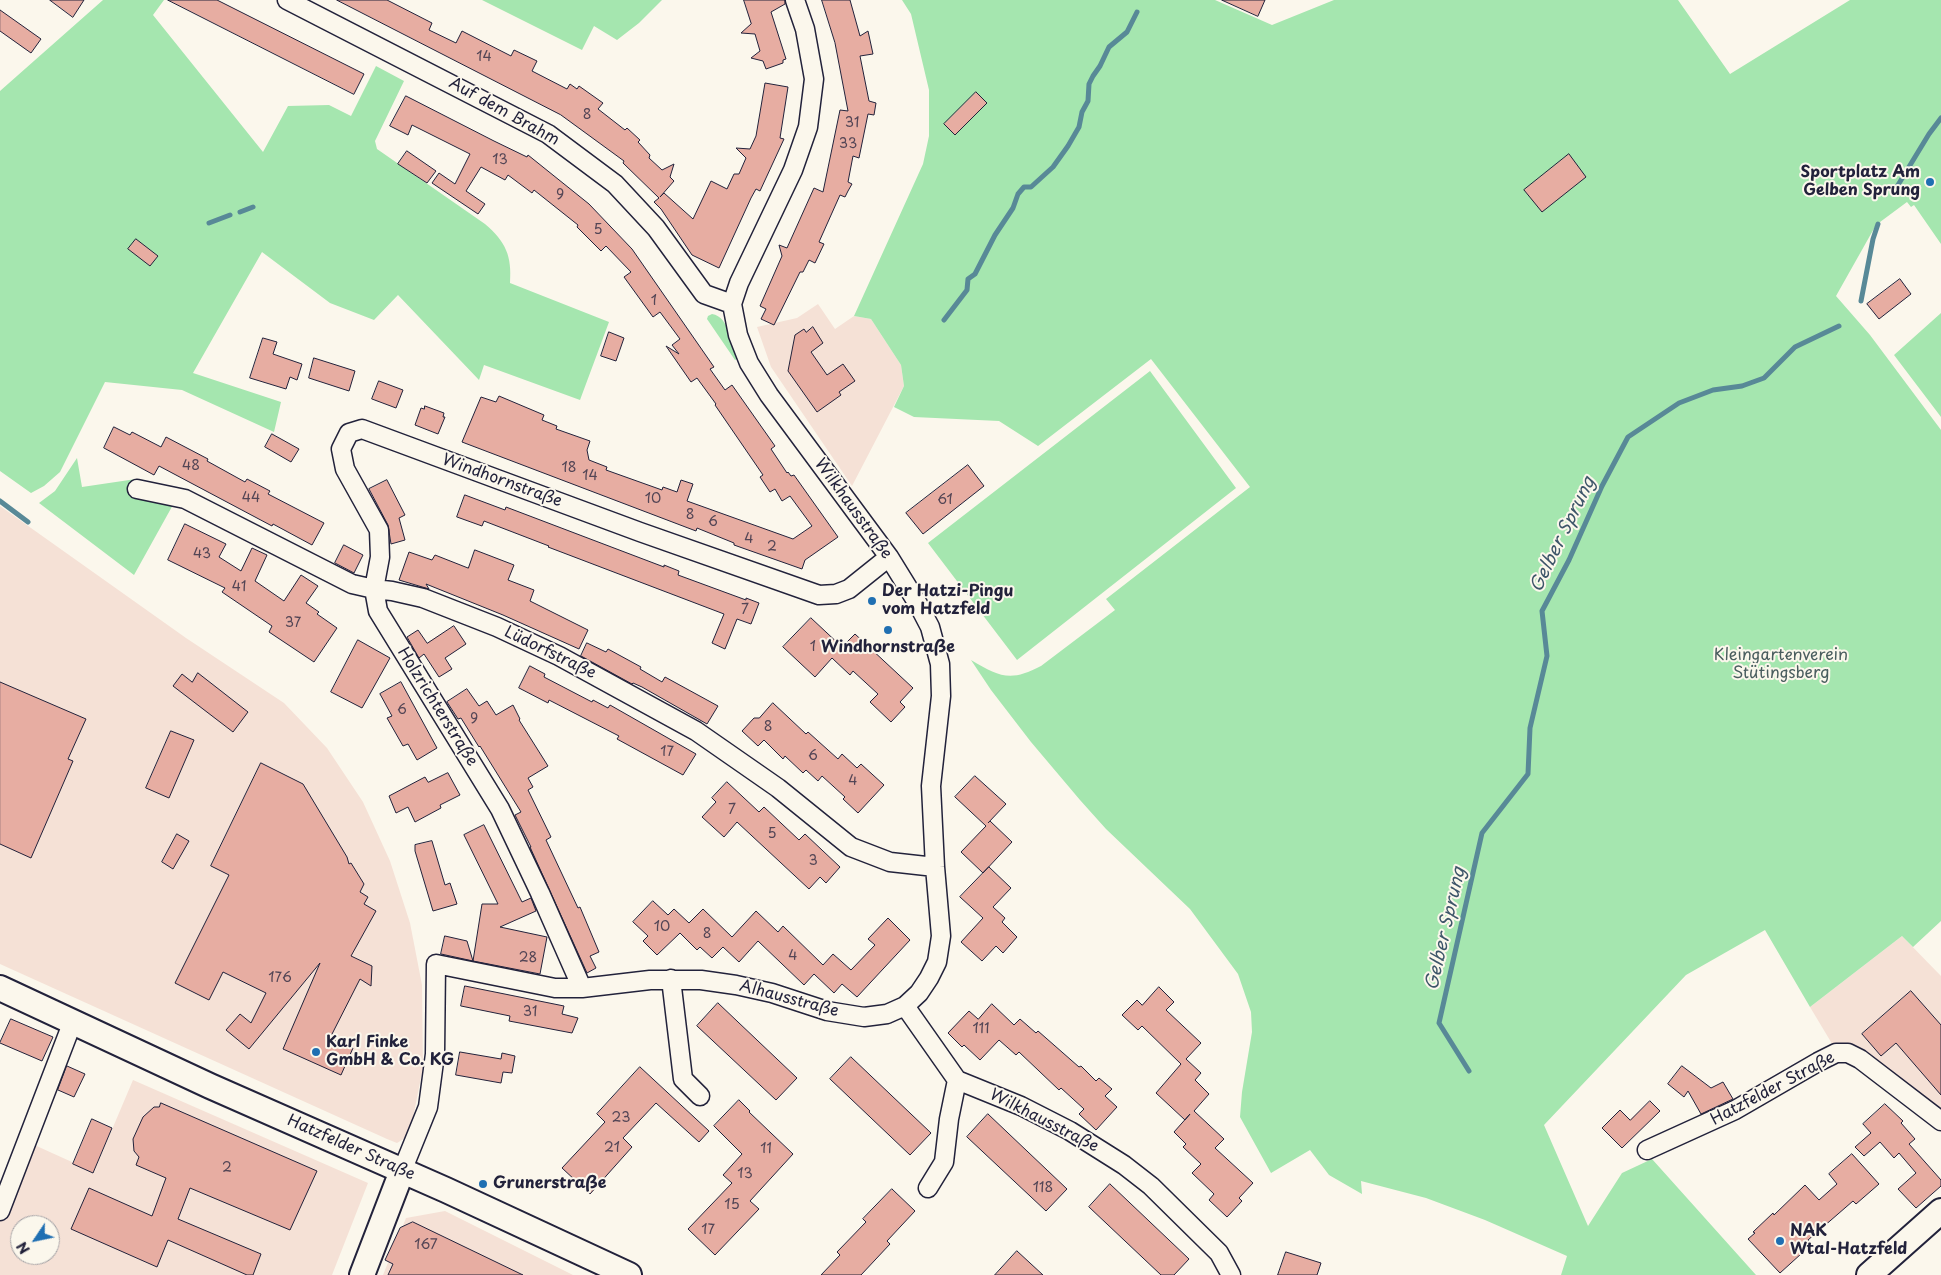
<!DOCTYPE html>
<html>
<head>
<meta charset="utf-8">
<style>
	body { margin:0 }
	#map { position:relative; width:1941px; height:1275px; overflow:hidden; background:#fbf7ec; font-family:"Playpen Sans",sans-serif }
	canvas { display:block }
	.north { position:absolute; left:10px; top:1215px; width:50px; height:50px; box-sizing:border-box; background:#fbf7ec; border:1px solid #a4a2a5; border-radius:50%; rotate:236deg; font-size:14px; font-weight:700; line-height:20px; text-align:center; color:#22223b }
	.north::after { content:''; display:block; margin:auto; width:18px; height:22px; background:#1f6fb2; clip-path:polygon(50% 0,100% 100%,50% 72%,0 100%) }
</style>
</head>
<body>
<div id="map">
<canvas width="1941" height="1275"></canvas>
<div class="north">N</div>
</div>
<script>
const g = document.querySelector('canvas').getContext('2d');
g.lineJoin = 'round';
function fill(path, color) { g.fillStyle = color; g.fill(path, 'evenodd'); }
function stroke(path, color, width, dash) { g.strokeStyle = color; g.lineWidth = width; g.lineCap = dash ? 'butt' : 'round'; g.setLineDash(dash || []); g.stroke(path); }
function drawText(font, color, halo, rows, align = 'center') {
  g.font = font + ' "Playpen Sans",sans-serif'; g.lineWidth = 4; g.setLineDash([]); g.textBaseline = 'middle'; g.strokeStyle = halo; g.fillStyle = color; for (const [text, x, y, turn = 0] of rows) {
    g.save(); g.translate(x, y); g.rotate((+turn || 0) * Math.PI / 180); g.textAlign = isNaN(turn) ? turn : align; if (halo) g.strokeText(text, 0, 0); g.fillText(text, 0, 0); g.restore();
  }
}
const built = new Path2D(`
	M818 304 835 329 854 316 871 319 901 365 904 386 852 486 771 367 757 327 797 318Z
	M0 506 186 638 284 703 327 748 363 802 390 861 410 923 422 985 423 1067 413 1118 405 1138 397 1143 387 1139 0 964Z
	M1902 936 1941 976V1115L1834 1047 1810 1007Z
	M133 1080 368 1183 332 1275H0V1219L30 1143 94 1172ZM20 1225H50V1255H20Z
	M445 1211 573 1275H383L406 1218Z`);
const green = new Path2D(`
	M103 0H164L153 15 263 152 288 106 329 105 351 116 376 66 404 81 375 141 377 149 485 224C506 242 512 256 510 283L609 322 580 400 484 365 479 380 398 295 374 320 330 303 262 252 193 373 281 402 274 432 182 390 105 382 60 472 44 486 31 493 0 471V91Z
	M482 0H662L639 23 617 40 594 26 582 50Z
	M902 0H1215L1272 25 1334 0H1678L1730 74 1850 0H1941V244L1914 205 1911 207 1907 202 1876 225 1836 296 1870 335 1941 430V921L1913 947 1902 936 1810 1007 1765 930 1686 975 1544 1125 1588 1226 1622 1173 1652 1159 1756 1275H1561L1567 1256 1485 1220 1426 1198 1361 1181 1362 1194 1329 1175 1310 1150 1271 1173 1240 1117 1242 1092 1252 1032 1251 1012 1238 974 1190 909 1106 829 1080 800 1031 742 991 690 971 660C999 677 1011 682 1041 666L1115 610 1106 599 1250 487 1151 359 1038 446 999 421 914 417 894 407 904 386 901 365 871 319 854 316 923 164 929 136V90L911 14Z
	M1941 313V417L1894 355Z
	M712 314C730 317 731 345 737 359L735 360 707 319 708 316Z
	M1150 371 1236 488 1017 660 928 543Z
	M77 458 82 487 136 479 174 503 134 575 39 503 55 491Z`);
const stream = new Path2D(`
	M1898 185 1929 134 1941 118
	M240 212 253 207
	M209 223 230 215
	M1861 301 1873 239 1878 224
	M944 320 967 290 968 279 975 274 995 235 1013 208 1018 194 1024 187H1031L1053 167 1068 146 1079 127 1082 112 1088 101 1089 84 1093 76 1100 66 1109 47 1127 32 1137 12
	M0 501 28 522
	M1469 1071 1439 1023 1482 833 1528 774 1530 728 1547 656 1542 611 1569 560 1602 486 1628 437 1679 403 1713 390 1742 386 1764 378 1795 347 1839 326`);
const building = new Path2D(`
	M50 0H84L73 17Z
	M168 0H217L364 74 354 94Z
	M337 0H387L432 23 429 30 456 43 462 31 511 56 514 50 537 61 532 71 567 89 570 84 577 89 579 86 603 103 598 109 625 130 627 128 640 140 638 142 650 155 649 158 662 170 674 164 670 177 674 181 660 197 664 193 693 219 711 181 727 189 734 174H739L746 158 736 148 750 149 756 136 765 83 788 87 780 138 784 139 760 191 756 189 751 198 719 268 692 255 661 209 654 202 659 198 623 163 624 161 561 115Z
	M744 0H785V4L771 12 786 59 783 60V63L766 69 763 61 751 58 760 51 755 34 741 33 751 24Z
	M822 0H850L860 36 868 31 873 54 860 56 869 101 876 103 874 115 868 114 859 158 853 156 848 182 852 184 848 191 845 197 840 195 819 242 824 244 815 263 809 260 803 272H800L774 325 761 319 766 309 760 306 782 256 779 245 787 248 814 188 823 192 840 110 848 111 835 43Z
	M1222 0H1265L1258 16Z
	M0 10 41 39 31 53 0 31Z
	M976 92 987 103 955 135 944 124Z
	M406 96 494 141 527 157 528 155 589 204 632 249 714 367 710 369 725 390 732 385 775 446 771 449 787 473 788 472 791 476 794 475 838 537 805 560 802 569 734 545V543L697 528 696 531 462 442 481 397 496 402 499 396 544 415 542 420 557 426 556 429 590 441 587 450 589 460 607 467 606 470 662 490 663 487 677 492 681 480 693 484 687 501 793 539 812 526 790 496 782 501 775 489 770 492 760 477 763 475 715 405 716 404 697 378 691 382 666 346 679 354 672 345 680 339 660 312 653 317 624 277 631 272 606 246 601 251 577 227 578 225 534 190 532 193 508 175 505 180 481 167 466 191 485 204 478 214 432 183 439 173 455 184 470 154 412 125 408 135 390 126Z
	M407 151 436 171 427 183 398 164Z
	M1569 154 1586 177 1542 212 1524 190Z
	M136 239 158 256 150 266 128 249Z
	M1900 279 1911 294 1879 319 1867 304Z
	M813 327 823 343 811 352 827 375 843 364 855 381 839 392 841 395 817 412 788 371 795 335 804 329 806 332Z
	M609 332 624 338 616 361 601 356Z
	M263 338 277 342 273 354 302 364 297 380 290 377 286 389 250 378Z
	M314 358 355 371 349 391 309 378Z
	M379 381 403 390 396 408 372 399Z
	M425 406 444 413 443 417H445L438 434 415 425 421 408 424 409Z
	M114 427 130 435 132 432 161 447 166 437 208 459 207 461 245 482 247 479 270 491 268 494 324 523 312 545 273 524 272 526 159 466 154 475 104 448Z
	M272 434 299 449 291 462 265 447Z
	M968 465 984 486 923 534 906 513Z
	M387 480 405 515 399 518 405 540 391 544 388 525 369 489Z
	M465 495 505 510 506 507 664 567V565L679 571 678 575 746 600V598L759 603 751 624 737 619 725 649 712 643 724 614 548 547 549 546 484 521 482 526 457 517Z
	M185 524 226 544 219 557 241 571 252 548 267 555 255 581 284 601 301 575 318 586 306 603 319 612 317 614 337 628 314 662 269 632 272 626 222 592 225 588 168 560Z
	M344 545 363 555 354 573 335 563Z
	M475 550 514 565 508 580 534 590 530 601 588 630 579 649 503 615 426 584 429 589 399 580 409 552 432 560 435 555 468 568Z
	M811 618 842 647 855 634 913 688 900 702 905 707 891 722 870 702 878 694 853 671 850 675 832 658 815 677 783 647Z
	M454 626 466 644 445 658 452 669 439 677 424 654 419 658 407 637 418 630 427 643Z
	M358 640 390 658 362 708 331 692Z
	M587 643 606 652 608 649 641 667 640 669 662 682 665 677 718 706 707 724 642 687 633 683 632 684 581 656Z
	M530 666 545 674 544 677 592 702 593 700 608 708 610 705 696 754 683 775 617 739 619 736 549 700 548 703 519 688Z
	M198 673 248 712 233 732 173 686 182 674 192 682Z
	M0 682 86 719 68 759 73 761 31 858 0 844Z
	M401 682 437 748 417 760 408 744 403 746 387 718 392 716 380 694Z
	M467 689 479 706 487 701 496 715 513 705 520 719 519 720 548 766 528 778 533 787 528 790 551 837 546 840 578 908 580 907 599 952 590 956 596 968 587 973 530 847H531L515 815 521 812 480 746 479 747 461 718 458 719 447 702Z
	M773 703 806 734 808 732 838 759 842 754 857 768 861 764 884 785 858 813 843 799 845 797 822 776 818 781 806 770 803 773 785 756 783 759 764 740 758 746 742 731 754 718H759Z
	M171 731 194 740 169 798 146 788Z
	M261 763 303 784 347 857 349 864 351 863 364 884 360 892 368 897 364 904 376 911 351 956 372 966 371 986 360 979 330 1038 353 1048 341 1075 283 1049 320 963 249 1049 226 1030 240 1014 251 1023 266 993 223 972 209 1000 175 983 229 875 211 866Z
	M448 773 460 795 440 805 441 808 415 822 408 807 396 813 389 796 425 777 428 782Z
	M975 776 1006 804 988 823 990 821 1012 842 983 873 961 852 986 826 955 797Z
	M727 782 759 812 764 807 799 840 805 834 840 867 826 883 820 877 809 889 737 822 724 837 702 817 716 802 712 798Z
	M484 825 522 902 531 898 536 911 500 927 547 937 540 974 473 961 482 904H498L464 835Z
	M177 834 189 841 173 869 162 862Z
	M432 841 445 885 450 883 457 904 433 911 415 851V845Z
	M989 867 1011 888 993 907 1005 918 1002 922 1017 937 1003 953 996 946 982 961 961 942 983 918 960 897Z
	M653 901 668 915 674 909 689 923 703 909 732 937 756 911 778 932 783 926 823 965 833 954 851 970 875 945 868 939 888 918 910 940 857 997 842 984 834 993 814 974 804 985 758 941 739 962 723 947 712 958 700 947 697 950 680 933 657 955 643 941 648 936 633 922Z
	M445 936 467 941 473 961 441 954Z
	M465 986 564 1006 562 1014 578 1018 572 1033 509 1021 510 1016 461 1006Z
	M1159 987 1174 1002 1166 1010 1201 1043 1186 1059 1201 1073 1195 1080 1209 1094 1194 1111 1224 1139 1215 1148 1253 1183 1239 1198 1242 1201 1227 1217 1209 1200 1214 1194 1192 1173 1201 1164 1183 1147 1186 1144 1174 1132 1190 1114 1185 1120 1156 1093 1181 1064 1142 1026 1138 1030 1122 1015 1137 1000 1142 1005Z
	M1911 991 1941 1025V1095L1896 1043 1881 1056 1862 1034Z
	M718 1003 797 1078 776 1100 697 1026Z
	M992 1004 1014 1025 1020 1019 1036 1033 1038 1031 1079 1067 1081 1066 1096 1081 1099 1078 1112 1089 1105 1096 1117 1107 1096 1130 1079 1114 1084 1109 1061 1088 1059 1090 1019 1052 1016 1055 999 1040 980 1060 964 1045 962 1047 948 1033 969 1011 978 1019Z
	M11 1019 53 1037 42 1061 0 1043Z
	M460 1052 501 1059 502 1053 515 1056 512 1073 503 1072 501 1083 456 1075Z
	M851 1057 931 1133 910 1155 830 1079Z
	M67 1066 85 1074 74 1097 58 1090Z
	M1682 1066 1711 1088 1723 1082 1733 1099 1701 1114 1688 1091 1684 1097 1668 1084Z
	M640 1067 709 1131 699 1142 656 1103 623 1138 632 1147 590 1194 562 1168 605 1122 597 1114Z
	M739 1100 750 1111 749 1112 793 1154 750 1201 759 1209 715 1255 688 1229 732 1183 723 1175 742 1154 714 1126Z
	M1650 1101 1660 1111 1622 1148 1602 1128 1620 1110 1630 1120Z
	M161 1103 317 1171 290 1230 190 1188 178 1219 261 1254 253 1275H247L168 1240 157 1267 71 1229 89 1188 152 1216 166 1178 136 1165 139 1157 134 1151 133 1139 143 1117 154 1107H159Z
	M1885 1104 1903 1121 1901 1123 1915 1139 1909 1144 1941 1180V1186L1916 1208 1898 1189 1916 1173 1899 1153 1894 1158 1880 1142 1864 1156 1855 1147 1871 1133 1863 1124Z
	M988 1114 1067 1189 1046 1211 967 1137Z
	M92 1119 112 1128 93 1173 73 1164Z
	M1852 1154 1879 1184 1856 1204 1853 1201 1808 1240 1812 1244 1780 1273 1748 1239 1755 1233 1753 1232 1773 1213 1774 1215 1805 1185 1819 1200 1837 1184 1829 1174Z
	M1110 1184 1189 1259 1174 1275H1161L1089 1207Z
	M892 1189 915 1211 887 1241 890 1244 861 1275H821L840 1255 837 1252 866 1222 863 1219Z
	M413 1222 523 1275H388L393 1264 385 1260 400 1228Z
	M1017 1251 1043 1275H995Z
	M1286 1252 1321 1263 1317 1275H1278Z`);
const street = new Path2D(`
	M287 0 548 134 615 184 656 228 704 294 732 304
	M137 489 185 499 352 584 374 589 392 591 423 598 497 627 559 656 696 731 778 788 851 847 890 862 935 867
	M671 979 683 1079 700 1096
	M582 988 540 893 500 809 378 611 374 589 380 557 379 530 345 469 341 449 349 433 362 429 640 532 819 595 836 594 849 589 889 557
	M905 1006 957 1080 1021 1106 1070 1131 1124 1165 1151 1186 1219 1253 1231 1275
	M1647 1150 1735 1110 1818 1062 1836 1053H1848L1860 1059 1941 1121
	M402 1171 428 1107 435 1054 436 964 555 988H582L650 980H701L736 985 772 993 827 1011 864 1017 887 1014 905 1006 919 993 929 978 937 962 941 936 935 867 931 786 941 696 940 664 930 627 918 604 889 557 769 395 749 363 738 335 732 304 739 283 793 170 808 127 814 79 805 29 795 0
	M928 1188 944 1162 949 1119 957 1080
	M0 1211 73 1021`);
const secondary = new Path2D(`
	M0 988 210 1086 446 1190 629 1275
	M362 1275 402 1171
	M1869 1275 1941 1211`);
const markers = [
	[1930,182,5,"#1f6fb2"],
	[872,601,5,"#1f6fb2"],
	[888,630,5,"#1f6fb2"],
	[316,1052,5,"#1f6fb2"],
	[483,1184,5,"#1f6fb2"],
	[1780,1241,5,"#1f6fb2"]
];
const numberNames = [
	["14",484,57],
	["8",587,115],
	["31",852,123],
	["33",848,144],
	["13",500,160],
	["9",560,195],
	["5",598,230],
	["1",654,301],
	["48",191,466],
	["18",569,468],
	["14",590,476],
	["44",251,498],
	["10",653,499],
	["61",945,500],
	["8",690,515],
	["6",713,522],
	["4",749,539],
	["2",772,547],
	["43",202,554],
	["41",239,587],
	["7",745,610],
	["37",293,623],
	["1",813,647],
	["6",402,710],
	["9",474,719],
	["8",768,727],
	["17",667,752],
	["6",813,756],
	["4",853,781],
	["7",732,810],
	["5",772,834],
	["3",813,861],
	["10",662,927],
	["8",707,934],
	["4",793,956],
	["28",528,958],
	["176",280,978],
	["31",530,1012],
	["111",981,1029],
	["23",621,1118],
	["21",612,1148],
	["11",766,1149],
	["2",227,1168],
	["13",745,1174],
	["118",1043,1188],
	["15",732,1205],
	["17",708,1230],
	["167",426,1245]
];
const streetNames = [
	["Auf dem Brahm",504,112,29],
	["Windhornstraße",502,481,20],
	["Wilkhausstraße",853,509,54],
	["Lüdorfstraße",550,653,26],
	["Holzrichterstraße",437,707,58],
	["Alhausstraße",789,999,15],
	["Hatzfelder Straße",1773,1089,-28],
	["Wilkhausstraße",1044,1121,27],
	["Hatzfelder Straße",351,1148,24]
];
const poiNames = [
	["Sportplatz Am",1920,173,"right"],
	["Gelben Sprung",1920,191,"right"],
	["Der Hatzi-Pingu",882,592],
	["vom Hatzfeld",882,610],
	["Windhornstraße",888,648,"center"],
	["Karl Finke",326,1043],
	["GmbH & Co. KG",326,1061],
	["Grunerstraße",493,1184],
	["NAK",1790,1232],
	["Wtal-Hatzfeld",1790,1250]
];
const parkNames = [
	["Kleingartenverein",1781,656],
	["Stütingsberg",1781,674]
];
const waterNames = [
	["Gelber Sprung",1563,535,-64],
	["Gelber Sprung",1446,929,-77]
];
fill(built, '#f5e1d6');
fill(green, '#a5e6af');
stroke(stream, '#588997', 5);
fill(building, '#e7ada2');
stroke(building, '#22223b', 1);
stroke(street, '#22223b', 21);
stroke(secondary, '#22223b', 28);
stroke(street, '#fbf7ec', 18);
stroke(secondary, '#fbf7ec', 24);
for (const [x, y, r, color] of markers) { const dot = new Path2D(); dot.arc(x, y, r, 0, 2 * Math.PI); g.fillStyle = color; g.fill(dot); stroke(dot, '#fbf7ec', 2); }
drawText('14px', '#534555', null, numberNames);
drawText('16px', '#22223b', '#fbf7ec', streetNames);
drawText('bold 16px', '#22223b', '#fbf7ec', poiNames, 'left');
drawText('16px', '#495d5e', '#fbf7ec', parkNames);
drawText('italic 18px', '#3d5569', '#fbf7ec', waterNames);
</script>
</body>
</html>
